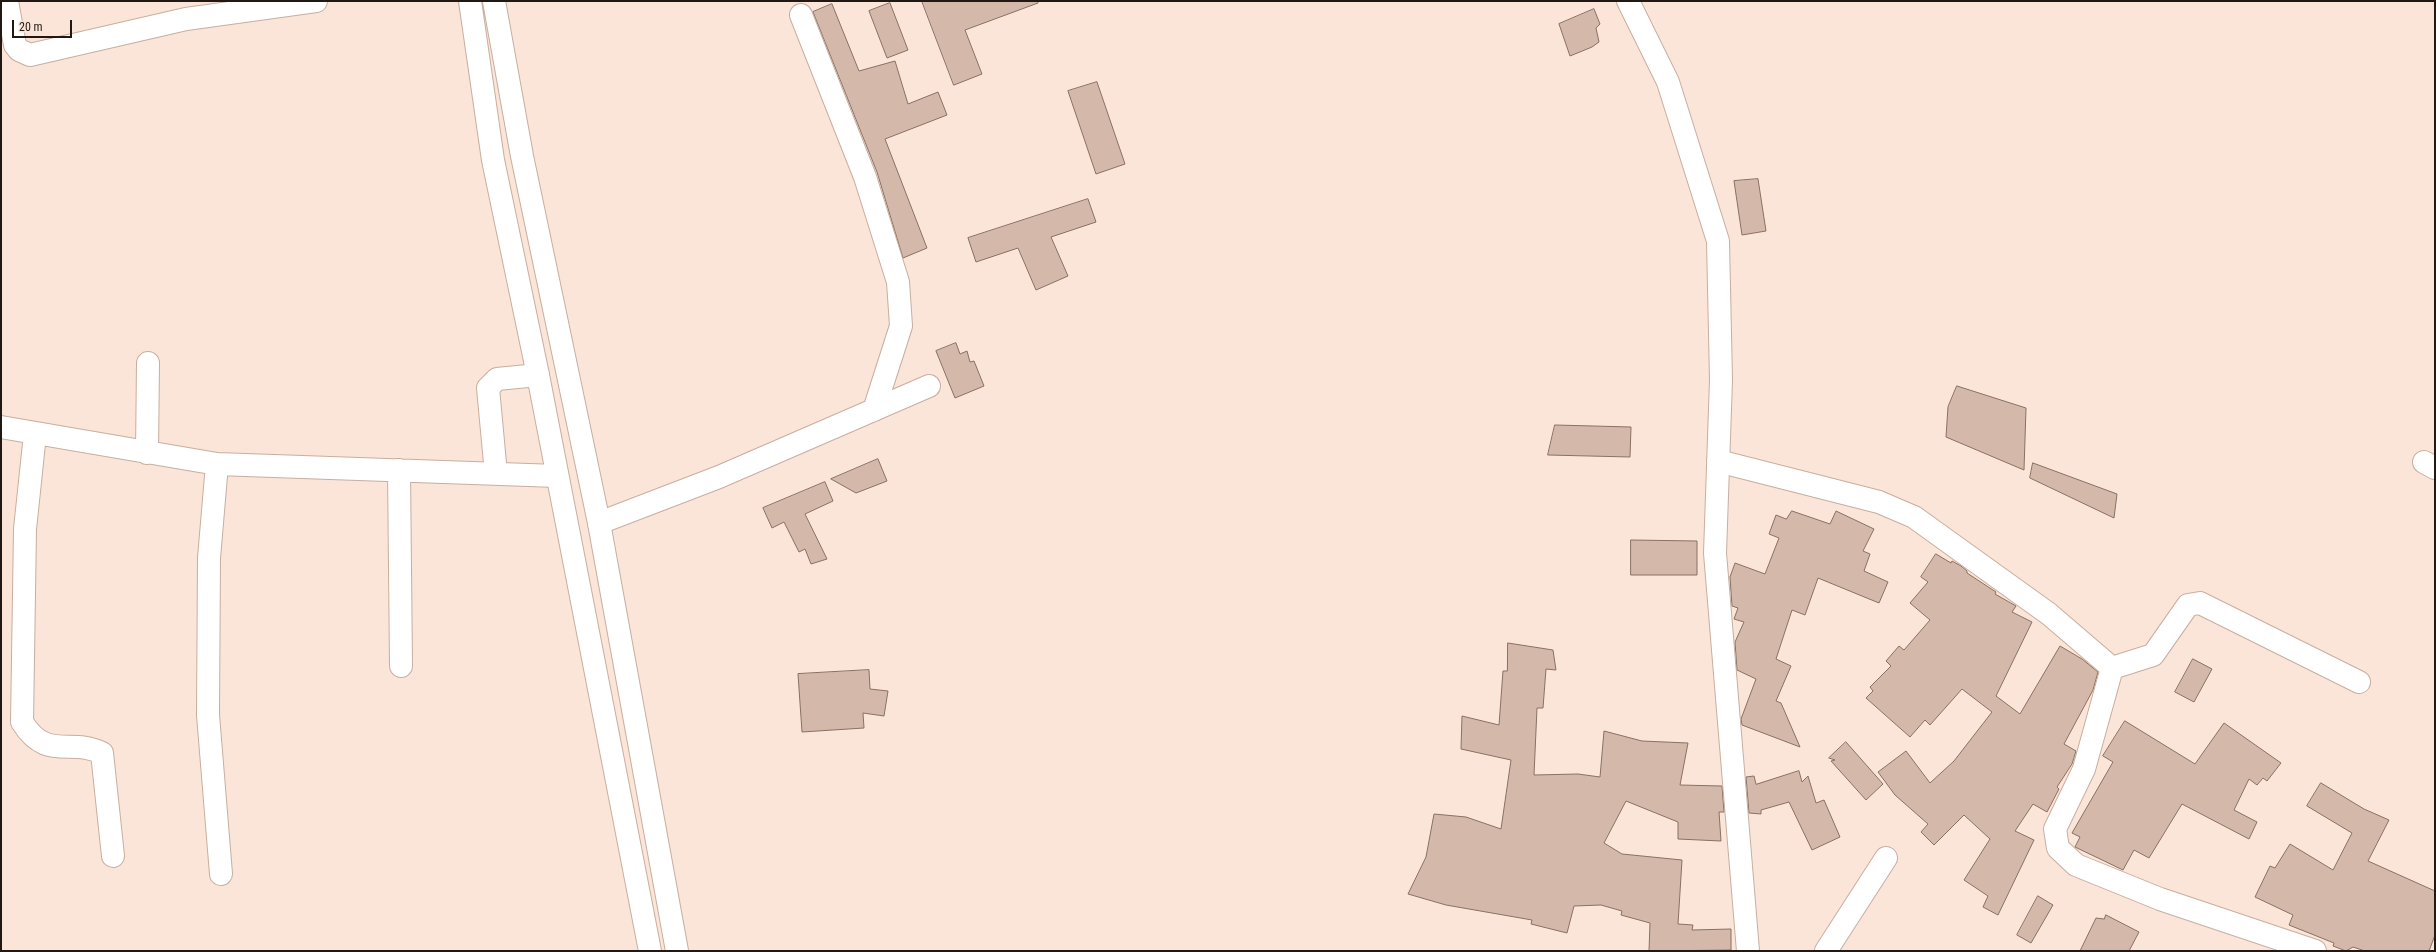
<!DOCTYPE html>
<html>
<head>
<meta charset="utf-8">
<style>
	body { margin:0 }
	#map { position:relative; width:2436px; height:952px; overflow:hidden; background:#fbe5d8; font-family:"Roboto Condensed",sans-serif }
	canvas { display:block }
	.frame { position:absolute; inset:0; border:2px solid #221813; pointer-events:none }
	.scale { position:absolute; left:12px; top:20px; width:60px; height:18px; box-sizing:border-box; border:2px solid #221813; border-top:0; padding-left:5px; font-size:12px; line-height:14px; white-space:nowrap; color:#221813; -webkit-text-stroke:3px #fbe5d8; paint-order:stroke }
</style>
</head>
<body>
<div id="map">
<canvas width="2436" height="952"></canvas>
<div class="frame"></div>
<div class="scale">20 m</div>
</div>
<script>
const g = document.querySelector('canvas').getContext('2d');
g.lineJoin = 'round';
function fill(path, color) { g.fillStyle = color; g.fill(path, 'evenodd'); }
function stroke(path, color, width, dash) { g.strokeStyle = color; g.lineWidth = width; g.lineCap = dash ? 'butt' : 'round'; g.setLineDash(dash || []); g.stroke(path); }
const building = new Path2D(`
	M922 1H1038V3L965 30 982 74 954 85Z
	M890 3 908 50 887 58 869 11Z
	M832 4 859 71 895 61 908 104 938 92 947 115 885 139 927 248 903 258 877 172 813 12Z
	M1594 9 1600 24 1596 28 1599 42 1592 47 1570 56 1559 24Z
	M1097 82 1125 164 1096 174 1068 91Z
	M1758 179 1766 231 1742 235 1734 181Z
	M1088 199 1096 222 1051 237 1068 276 1036 290 1018 248 976 262 968 238Z
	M956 343 960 354 967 351 970 362 974 361 984 386 955 398 936 351Z
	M1957 386 2026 408 2024 470 1946 437 1948 407Z
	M1555 425 1631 427 1630 457 1548 455Z
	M878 459 887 481 856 493 831 479Z
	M2033 463 2117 494 2114 518 2030 478Z
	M825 482 833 501 805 514 827 559 811 564 805 549 799 552 784 522 772 528 763 508Z
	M1792 511 1830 524 1836 511 1874 529 1863 551 1870 554 1864 571 1888 582 1879 603 1818 578 1805 615 1792 610 1776 659 1791 666 1776 701 1781 703 1800 747 1742 725 1741 719 1756 679 1737 670 1735 642 1744 622 1734 619 1738 608 1732 606 1730 577 1735 563 1765 574 1779 538 1769 534 1776 515 1786 519Z
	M1631 540 1697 541V575H1631Z
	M1936 554 1951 563 1952 561 1961 566 1967 571V573L1996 592 1995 594 2016 606 2012 612 2032 622 1996 696 2020 714 2060 646 2082 659 2098 672 2093 690 2064 744 2076 751 2072 764 2057 787 2059 789 2047 812 2033 804 2015 831 2034 840 1998 915 1983 907 1988 896 1964 880 1990 839 1964 815 1934 845 1921 832 1928 824 1895 795 1878 772 1906 751 1930 783 1954 761 1992 712 1962 689 1930 725 1925 720 1910 737 1866 698 1873 691 1870 687 1891 666 1886 661 1899 646 1904 650 1930 620 1910 603 1928 582 1921 577Z
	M1508 643 1553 650 1556 670 1546 669 1543 708H1537L1534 775 1578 774 1600 777 1604 731 1642 741 1688 743 1680 785 1722 786 1724 812H1719L1721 841 1678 839V822L1626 801 1604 843 1622 854 1682 860 1678 924 1693 925 1692 930 1731 929V950L1649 951 1650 923 1621 915 1622 911 1601 905 1574 906 1567 933 1531 924 1532 920 1446 905 1408 894 1426 857 1434 814 1466 817 1501 829 1511 760 1461 749 1462 716 1499 725 1503 671H1507Z
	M2193 659 2212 669 2194 702 2175 692Z
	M869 670 870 689 888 691 884 716 863 713 864 728 802 732 798 674Z
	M2125 721 2195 764 2224 723 2281 763 2267 781 2263 778 2257 785 2249 779 2234 810 2257 822 2249 839 2182 804 2149 858 2134 850 2123 870 2075 847 2080 837 2072 833 2113 762 2103 756Z
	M1846 742 1883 784 1866 800 1831 761 1835 760 1829 758Z
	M1799 771 1802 782 1808 776 1816 803 1824 800 1840 837 1812 850 1789 802 1761 810V814L1749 813 1746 777 1754 776 1756 784Z
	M2321 783 2364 809 2389 820 2368 861 2435 891V935L2429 951H2365L2353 947 2346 951 2333 946 2334 943 2289 925 2293 915 2255 897 2270 866 2275 868 2290 844 2333 870 2352 833 2307 806Z
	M2038 896 2053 905 2031 943 2017 935Z
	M2106 915 2139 932 2129 951H2080L2096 918 2104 919Z`);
const minor = new Path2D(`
	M7 1 15 45 19 50 30 55 186 19 316 1
	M1628 1 1668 82 1718 241 1721 380 1715 553 1748 951
	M801 15 865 177 898 282 901 326 874 410
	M1 427 217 464 557 476
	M35 434 25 529 22 722C47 762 70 737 102 753L113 856
	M147 453 148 363
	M1718 461 1879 502 1914 517 2049 614 2112 668
	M2424 462 2435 468
	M217 464 209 558 208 715 221 874
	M399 470 401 666
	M496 474 488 388 497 379 538 375
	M599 523 719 477 929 386
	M1826 951 1886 858
	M2315 951 2160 899 2076 865 2058 848 2055 829 2084 769 2112 668 2153 655 2188 605 2200 603 2359 682`);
const major = new Path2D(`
	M470 1 493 160 538 375 650 951
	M494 1 522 156 599 523 677 951`);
fill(building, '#d4b9aa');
stroke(building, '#887062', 1);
stroke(minor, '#c8ae9f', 24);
stroke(major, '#c8ae9f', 24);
stroke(minor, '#fff', 22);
stroke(major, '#fff', 22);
</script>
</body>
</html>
